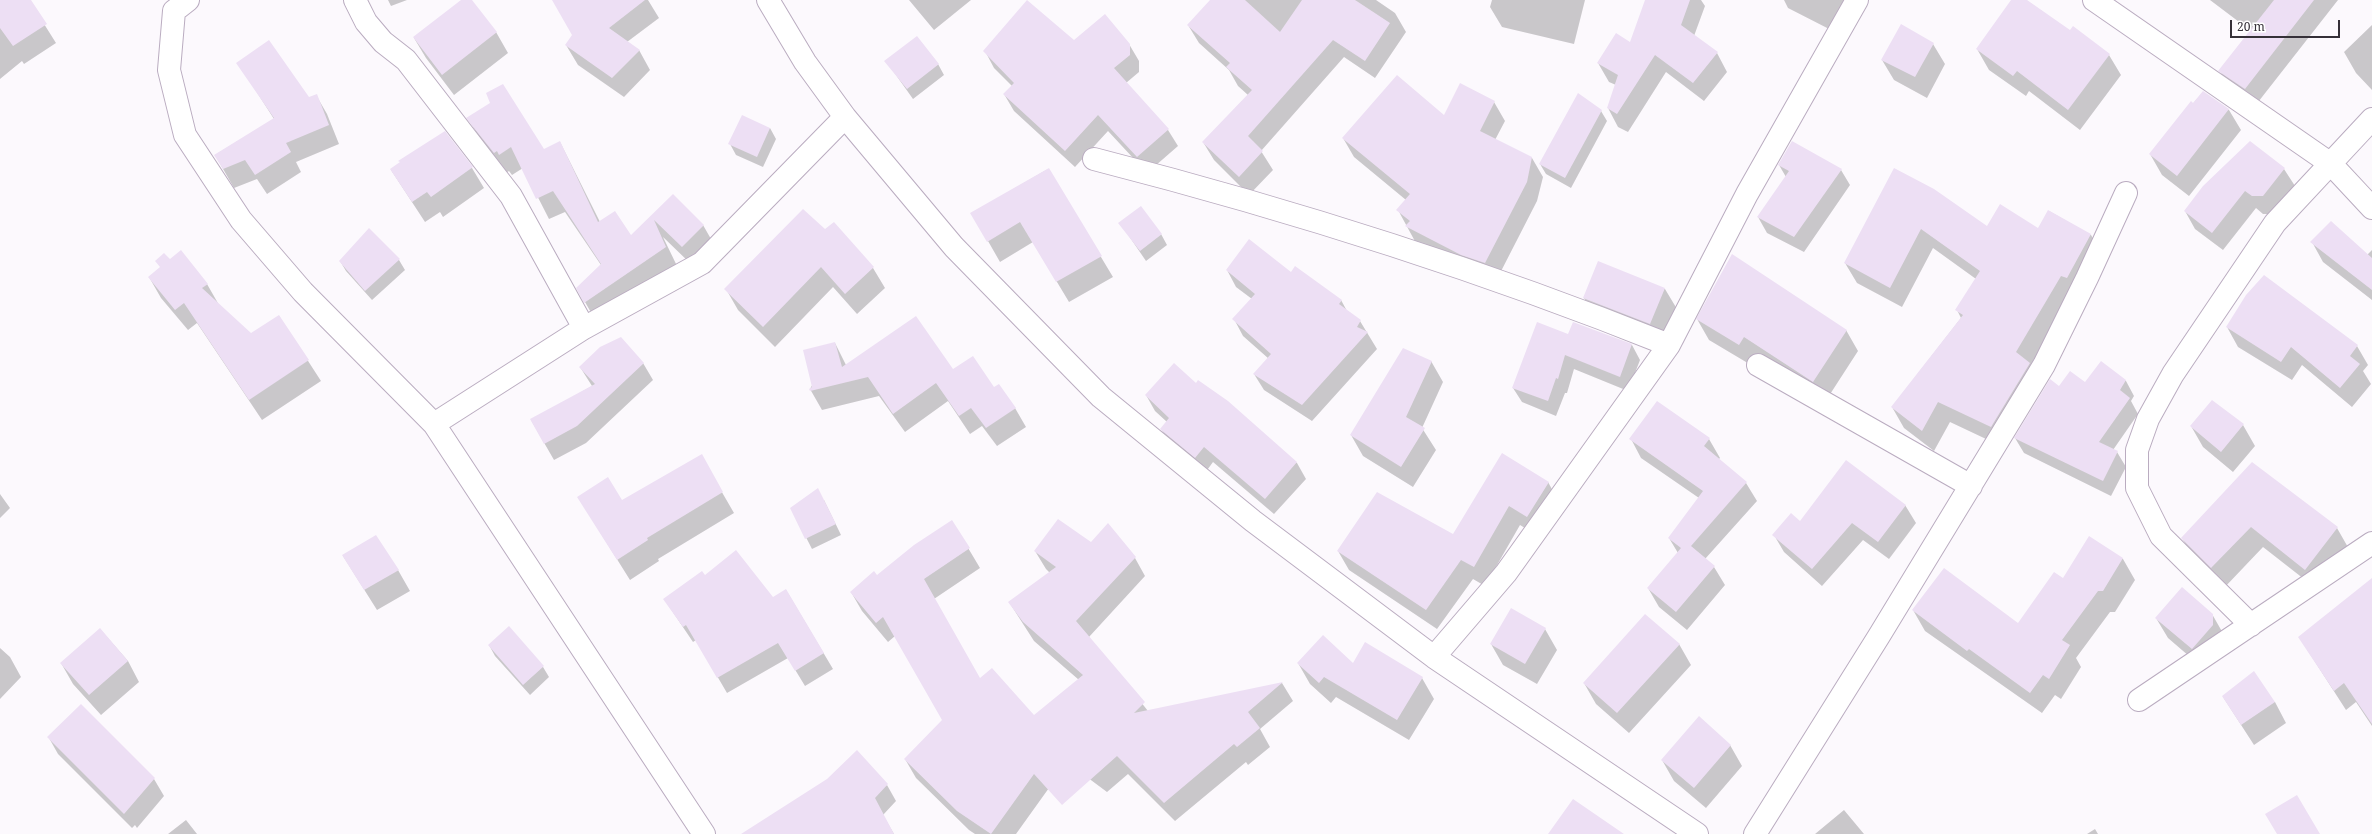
<!DOCTYPE html>
<html>
<head>
<meta charset="utf-8">
<style>
	body { margin:0 }
	#map { position:relative; width:2372px; height:834px; overflow:hidden; background:#fcf9fd; font-family:"Noto Serif",serif }
	canvas { display:block }
	.scale { position:absolute; left:2230px; top:20px; width:110px; height:18px; box-sizing:border-box; border:2px solid #353038; border-top:0; padding-left:5px; font-size:12px; line-height:14px; white-space:nowrap; color:#353038; -webkit-text-stroke:3px #fff; paint-order:stroke }
</style>
</head>
<body>
<div id="map">
<canvas width="2372" height="834"></canvas>
<div class="scale">20 m</div>
</div>
<script>
const g = document.querySelector('canvas').getContext('2d');
g.lineJoin = 'round';
function fill(path, color) { g.fillStyle = color; g.fill(path, 'evenodd'); }
function stroke(path, color, width, dash) { g.strokeStyle = color; g.lineWidth = width; g.lineCap = dash ? 'butt' : 'round'; g.setLineDash(dash || []); g.stroke(path); }
const shadow = new Path2D(`
	M0 0H29L56 43 24 64 22 61 0 79Z
	M388 0H407L391 6Z
	M462 0H471L496 32 508 53 454 95 426 58 414 38Z
	M553 0H648L659 18 627 42 639 50 650 70 624 97 578 65 566 45 573 35Z
	M909 0H971L934 30Z
	M1211 0H1376L1395 13 1406 32 1375 78 1344 57 1261 151 1273 170 1249 195 1214 160 1203 142 1248 95 1238 86 1229 70 1199 43 1188 25Z
	M1492 0H1585L1574 44 1502 27 1490 7Z
	M1646 0H1701L1705 6 1694 36 1717 53 1727 72 1704 101 1666 72 1628 132 1618 127 1608 108 1616 85 1609 82 1598 63 1630 44Z
	M1784 0H1850L1833 31 1788 8Z
	M2012 0H2026L2070 31 2109 55 2121 75 2080 130 2029 91 2026 96 1989 70 1977 49Z
	M2210 0H2338L2255 106 2230 89 2220 71 2251 31Z
	M2372 25V90L2356 73 2344 52Z
	M1129 44 1139 61V72L1126 83 1168 130 1178 146 1147 173 1108 131 1075 167 1014 111 1004 94 1012 86 994 68 985 51Z
	M1933 44 1945 64 1927 98 1894 80 1882 60Z
	M886 61 938 64 944 75 913 99Z
	M238 63 309 98 316 95 327 114 339 144 296 162 301 172 267 194 257 179 234 188 215 155 274 119Z
	M2203 92 2229 110 2241 130 2189 196 2162 175 2150 154Z
	M1494 102 1505 121 1495 140 1532 158 1543 177 1537 201 1496 281 1417 245 1398 210 1406 200 1354 157 1343 138 1444 117Z
	M1601 111 1607 121 1571 188 1546 174 1540 164Z
	M468 118 544 150 560 142 600 222 631 237 673 196 703 225 715 246 694 267 663 237 678 268 597 323 577 288 601 265 565 212 549 219 523 168 512 175 509 171 506 173 480 139Z
	M770 128 776 139 763 167 736 155 730 144Z
	M445 132 472 168 484 188 443 217 440 212 425 222 391 170Z
	M1779 165 1841 170 1850 185 1804 252 1767 233 1758 217 1786 177Z
	M1048 169 1113 277 1069 302 1033 242 1000 262 972 213Z
	M1895 169 1987 227 2038 229 2049 211 2091 235 2103 255 2003 447 1950 422 1934 451 1904 428 1892 407 1961 318 1957 310 1976 279 1933 248 1902 307 1857 283 1845 263Z
	M2284 169 2295 186 2273 214H2263L2256 208 2223 250 2195 229 2185 211Z
	M834 223 873 268 885 288 857 314 833 287 775 347 738 310 726 289 825 231Z
	M1120 223 1161 234 1167 245 1146 261Z
	M2312 242 2367 255 2372 250V300L2323 262Z
	M170 260 207 284 219 305 251 335 279 316 321 381 262 420 197 323 188 330 161 298 149 277Z
	M399 260 405 270 372 300 346 271 340 261Z
	M1227 270 1291 273 1341 300 1347 311 1360 321 1377 349 1312 421 1264 390 1254 374 1269 359 1243 336 1234 319 1252 299 1236 287Z
	M1665 289 1677 309 1662 344 1596 319 1584 298Z
	M1697 319 1846 330 1858 351 1825 402 1751 365 1709 340Z
	M2227 327 2357 346 2368 365 2363 371 2371 384 2352 407 2302 365 2292 380 2238 347Z
	M1569 336 1632 345 1640 360 1628 391 1574 369 1567 393H1565L1556 416 1522 402 1513 388Z
	M835 343 846 365 953 371 1015 408 1026 427 997 446 982 426 970 434 948 401 905 432 879 396 822 410 810 389Z
	M1431 361 1443 382 1422 428 1436 450 1413 487 1363 456 1351 435Z
	M2101 362 2126 381 2134 396 2131 401 2138 414 2113 450 2117 452 2126 467 2111 496 2024 453 2015 438 2059 387 2086 384Z
	M643 363 653 380 586 443 554 460 531 420 592 386 580 367Z
	M1196 384 1227 402 1297 463 1306 479 1274 514 1213 462 1205 473 1171 445 1161 429 1167 422 1155 411 1146 395Z
	M2212 401 2243 425 2255 446 2233 472 2203 447 2191 426Z
	M1657 402 1709 439 1720 458 1718 460 1746 483 1757 501 1705 559 1714 567 1725 585 1687 630 1659 607 1648 588 1678 553 1669 538 1699 498 1641 458 1631 439Z
	M701 456 734 513 658 559 659 561 630 580 578 497 622 501Z
	M2252 464 2337 528 2349 549 2318 590 2263 547 2224 588 2194 559 2182 538Z
	M1548 482 1559 502 1538 536 1520 525 1485 586 1473 579 1437 629 1349 570 1338 551 1454 535Z
	M0 494 10 508 0 518Z
	M824 500 841 535 812 549 791 508Z
	M1905 505 1916 523 1889 559 1863 540 1822 586 1784 552 1774 535 1800 523Z
	M952 521 980 568 934 599 980 680 1032 718 1079 680 1034 641 1009 602 1050 573 1046 569 1035 551 1091 544 1135 558 1145 576 1089 637 1148 711 1282 683 1293 701 1260 729 1270 747 1248 765 1246 762 1175 821 1128 774 1107 792 1037 740 1059 774 1016 834H975L969 830 916 778 905 759 943 720 895 636 888 642 862 611 851 592 877 577Z
	M2089 538 2123 559 2135 580 2115 612H2110L2076 658 2081 667 2061 699 2055 695 2042 713 1925 631 1913 610 2018 625 2063 580Z
	M343 556 398 570 410 591 377 610Z
	M705 576 773 598 786 590 833 669 805 686 788 658 727 693 696 640 693 642 664 599Z
	M2372 580V726L2356 702 2346 710 2299 637Z
	M2212 614 2224 635V646L2204 669 2168 638 2156 618Z
	M508 628 543 667 549 677 530 695 495 656 489 645Z
	M100 629 128 661 139 682 101 715 73 684 61 663Z
	M1545 629 1557 650 1537 684 1503 665 1491 644Z
	M1679 644 1691 665 1629 733 1596 704 1584 683Z
	M0 648 10 657 21 677 0 699Z
	M1298 663 1353 664 1422 678 1434 699 1409 740 1336 697 1331 703 1310 684Z
	M2223 697 2275 702 2286 723 2254 745Z
	M49 738 154 779 164 796 137 828 135 825 132 828 58 754Z
	M1730 745 1742 766 1706 808 1674 781 1662 760Z
	M887 785 896 801 883 815 894 834H772Z
	M1844 810 1864 834H1815Z
	M186 820 197 834H168Z
	M2095 829 2098 834H2087Z`);
const building = new Path2D(`
	M0 0H31L47 24 13 46 0 28Z
	M461 0H472L497 32 442 75 413 37Z
	M552 0H645L609 28 640 50 612 78 565 45 572 35Z
	M1027 0 1074 40 1105 14 1130 44V55L1114 68 1169 129 1137 157 1098 115 1065 151 1003 94 1014 83 983 51Z
	M1210 0H1245L1280 32 1302 0H1355L1390 23 1365 61 1333 40 1248 136 1263 151 1239 177 1202 142 1252 90 1226 67 1230 63 1187 25Z
	M1645 0H1690L1681 25 1718 52 1693 83 1655 55 1617 114 1607 108 1618 75 1597 63 1616 33 1630 42Z
	M2011 0H2027L2070 30 2073 26 2110 54 2068 110 2017 71 2013 76 1976 49Z
	M2274 0H2314L2245 89 2218 71Z
	M1901 24 1934 43 1915 77 1881 60Z
	M917 36 939 64 907 89 884 61Z
	M269 40 309 97 317 94 329 125 286 143 291 152 255 175 245 160 223 169 214 155 274 118 236 63Z
	M1397 75 1444 115 1460 83 1495 101 1480 131 1532 157 1527 182 1485 263 1461 255 1405 226 1410 221 1396 210 1410 194 1342 138Z
	M503 84 544 149 560 141 598 222 615 211 631 235 673 194 704 225 682 247 654 220 666 247 584 303 576 288 601 264 553 191 536 199 511 147 499 155 497 151 494 153 466 118 490 103 486 93Z
	M2203 91 2229 109 2177 176 2149 154 2191 101 2193 103Z
	M1578 93 1602 110 1565 178 1539 164Z
	M742 115 770 128 757 157 728 144Z
	M445 131 473 167 431 197 427 192 412 202 390 169 400 162 398 161Z
	M1792 141 1842 169 1794 237 1757 217 1789 171 1778 165Z
	M2250 141 2285 168 2263 196H2252L2245 191 2212 233 2184 211 2203 186Z
	M1049 168 1102 256 1056 282 1020 222 987 242 970 213Z
	M1894 168 1934 189 1987 226 2000 204 2038 228 2048 210 2091 234 2067 278 2061 276 2016 352 2030 363 1991 427 1938 402 1922 431 1891 407 1963 315 1955 310 1980 271 1921 229 1890 288 1844 263Z
	M1141 206 1162 234 1140 251 1118 223Z
	M803 209 825 229 834 222 874 267 845 294 821 267 763 327 724 289Z
	M2331 221 2372 258V290L2310 242Z
	M369 228 400 259 365 291 339 261Z
	M1249 239 1291 272 1295 266 1342 300 1339 304 1361 320 1357 327 1368 332 1302 405 1253 374 1271 354 1232 319 1255 294 1226 270Z
	M181 250 208 284 202 288 251 333 279 315 309 360 249 400 184 303 175 310 148 277 160 267 155 261 164 253 170 259Z
	M1732 254 1847 330 1813 382 1744 337 1739 345 1696 319Z
	M1598 261 1665 288 1650 324 1583 298Z
	M2264 275 2358 345 2350 356 2360 364 2340 388 2291 347 2281 362 2226 327 2246 295Z
	M916 316 953 369 973 356 994 387 999 384 1016 408 986 428 971 408 959 416 936 383 893 414 868 377 810 391 809 389 812 387 803 350 835 342 842 367Z
	M1537 322 1568 334 1573 322 1632 344 1620 377 1565 355 1558 379 1556 378 1548 401 1512 388Z
	M621 337 644 363 577 426 544 444 530 419 595 384 579 367 600 347Z
	M1403 348 1432 361 1406 417 1425 428 1401 467 1350 435Z
	M2101 361 2126 380 2120 390 2130 398 2099 442 2118 451 2103 481 2014 438 2050 379 2059 386 2070 371 2085 382Z
	M1174 363 1196 383 1198 380 1228 401 1297 462 1265 499 1204 447 1195 458 1160 429 1169 418 1145 395Z
	M2212 400 2244 424 2221 452 2190 426Z
	M1657 401 1710 438 1704 446 1747 482 1691 546 1715 566 1676 612 1647 588 1681 548 1668 538 1703 491 1629 439Z
	M1502 453 1549 482 1527 517 1509 506 1474 567 1461 560 1426 610 1337 551 1377 492 1453 534Z
	M702 454 723 492 647 538 648 540 617 560 577 497 608 477 622 500Z
	M1846 460 1906 505 1878 542 1852 523 1812 569 1772 535 1791 513 1800 521Z
	M2252 462 2338 527 2305 570 2251 527 2211 568 2181 538Z
	M818 488 836 524 805 539 790 508Z
	M1058 519 1091 542 1108 523 1136 557 1076 621 1145 702 1134 713 1283 682 1248 712 1260 728 1237 747 1234 744 1164 803 1117 756 1062 805 1034 774 991 834 957 811 904 759 942 720 883 617 876 623 850 592 874 571 877 575 914 545 952 520 970 548 924 579 980 678 992 668 1034 715 1083 675 1023 622 1008 602 1056 567 1034 551Z
	M376 535 399 570 364 590 342 555Z
	M2089 536 2123 558 2103 591H2098L2062 640 2070 645 2049 679 2043 675 2030 693 1969 649 1967 651 1912 610 1944 568 2018 623 2054 572 2063 578Z
	M736 550 773 597 786 589 824 653 795 671 778 643 717 678 686 625 683 627 663 599 702 571 705 575Z
	M2372 578V724L2344 683 2334 691 2298 637Z
	M2182 587 2213 614V625L2192 649 2155 618Z
	M1511 608 1546 628 1525 664 1490 644Z
	M1645 614 1680 644 1617 713 1583 683Z
	M509 626 544 666 523 685 488 645Z
	M100 628 128 661 89 695 60 663Z
	M1323 635 1353 663 1365 642 1423 677 1397 720 1324 677 1319 683 1297 663Z
	M2254 671 2275 702 2241 725 2222 696Z
	M81 704 155 778 124 814 47 737Z
	M1699 716 1731 745 1694 788 1661 760Z
	M857 750 888 784 875 798 894 834H741L827 779Z
	M2297 795 2320 834H2277L2265 814Z
	M1573 799 1624 834H1548Z`);
const street = new Path2D(`
	M188 0 174 11 169 70 185 135 241 220 303 292 434 424 704 834
	M355 0 366 22 383 42 406 60 511 196 584 328
	M768 0 805 62 845 117
	M2094 0 2331 164 2372 208
	M1094 159C1289 209 1482 270 1669 345
	M1758 365 1971 486
	M434 424 584 328 702 263 845 117 954 247 1101 397 1253 521 1434 657 1697 834
	M2251 625 2161 536 2137 488V450L2148 419 2173 374 2275 223 2372 119
	M1434 657 1506 573 1669 345 1747 194 1857 0
	M2139 700 2372 543
	M1755 834 1879 636 2044 365 2087 278 2126 193`);
fill(shadow, '#0003');
fill(building, '#eddff4');
stroke(street, '#baacc0', 24);
stroke(street, '#fff', 22);
</script>
</body>
</html>
